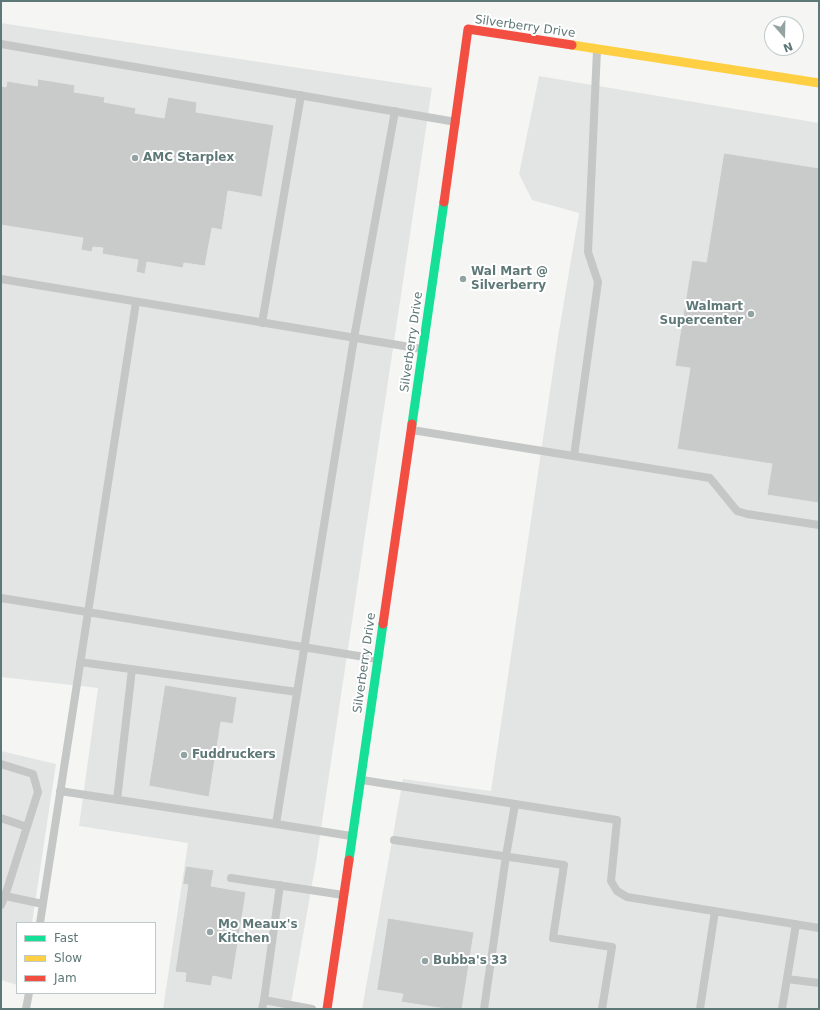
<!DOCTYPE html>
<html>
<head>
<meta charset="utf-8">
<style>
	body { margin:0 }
	#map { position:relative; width:820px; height:1010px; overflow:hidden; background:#f5f5f4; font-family:"DejaVu Sans",sans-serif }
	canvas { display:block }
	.frame { position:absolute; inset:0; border:2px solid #5e7777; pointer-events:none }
	.legend { position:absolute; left:16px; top:922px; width:140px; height:72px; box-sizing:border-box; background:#fff; border:1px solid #bfc9c9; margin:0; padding:5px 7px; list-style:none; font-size:12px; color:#5e7777 }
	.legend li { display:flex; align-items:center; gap:8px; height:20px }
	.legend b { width:20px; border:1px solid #bfc9c9 }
	.north { position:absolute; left:764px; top:16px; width:40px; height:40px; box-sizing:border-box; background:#fff; border:1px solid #bfc9c9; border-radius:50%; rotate:160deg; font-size:11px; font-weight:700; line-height:16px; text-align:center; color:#5e7777 }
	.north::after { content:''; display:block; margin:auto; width:14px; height:18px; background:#93a3a3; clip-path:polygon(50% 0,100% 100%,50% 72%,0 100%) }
</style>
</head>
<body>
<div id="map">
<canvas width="820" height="1010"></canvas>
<div class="frame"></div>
<ul class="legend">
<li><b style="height:5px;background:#16e098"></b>Fast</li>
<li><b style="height:5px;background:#ffcf43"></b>Slow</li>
<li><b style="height:5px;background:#f24e42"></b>Jam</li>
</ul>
<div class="north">N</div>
</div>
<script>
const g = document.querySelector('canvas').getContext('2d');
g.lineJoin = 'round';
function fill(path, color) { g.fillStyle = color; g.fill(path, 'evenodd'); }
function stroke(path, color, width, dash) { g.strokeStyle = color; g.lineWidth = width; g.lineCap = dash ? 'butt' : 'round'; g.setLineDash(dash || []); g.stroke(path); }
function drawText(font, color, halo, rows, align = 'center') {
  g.font = font + ' "DejaVu Sans",sans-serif'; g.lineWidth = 4; g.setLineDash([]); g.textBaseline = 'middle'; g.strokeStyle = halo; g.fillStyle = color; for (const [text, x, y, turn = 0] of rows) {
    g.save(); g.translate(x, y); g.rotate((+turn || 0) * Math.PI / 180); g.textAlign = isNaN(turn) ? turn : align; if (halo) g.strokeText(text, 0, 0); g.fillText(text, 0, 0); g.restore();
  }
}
const built = new Path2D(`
	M1 23 432 88 316 862 290 1009H163L188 843 79 826 98 688 1 677Z
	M539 76 819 123V1009H362L403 779 491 791 558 337 579 213 532 200 519 174Z
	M1 751 56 764 32 923H17V985L1 980Z`);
const building = new Path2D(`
	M38 79 75 85 74 92 105 97 104 102 136 108 135 113 164 118 168 97 197 102 196 112 274 125 262 197 228 191 222 230 212 228 205 266 184 263 183 268 147 262 145 274 136 272 138 260 102 254 103 248 93 247 92 252 81 250 83 238 1 225V86L6 87 7 81 37 86Z
	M724 153 819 168V503L767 495 772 464 677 449 690 368 675 366 692 260 706 262Z
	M165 685 237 697 233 724 221 722 209 797 149 786Z
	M186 866 214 870 211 886 246 892 232 980 213 976 211 986 185 982 186 973 175 972 188 885 183 884Z
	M388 918 474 932 462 1009H446L401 1002 403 994 377 990Z`);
const lane = new Path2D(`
	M1 44 456 122
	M1 279 422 349
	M262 323 301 95
	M412 430 710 478 737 511 747 514 819 525
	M574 456 598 282 588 252 597 50
	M1 598 377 659
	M80 662 297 692
	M1 764 33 774 38 792 5 896 43 904
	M362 780 617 820 611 881 617 891 627 897 819 928
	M60 791 276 824
	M117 800 132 669
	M1 818 27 827
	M351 836 276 824 354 338 395 111
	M394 840 564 865 553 938 612 947 602 1009
	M231 878 343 895
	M280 885 264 1000 312 1009
	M1 905 5 896
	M40 923 136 302
	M787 979 819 983
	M26 1009 29 993
	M262 1009 264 1000
	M484 1009 506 856 515 804
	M700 1009 715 911
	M782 1009 796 924`);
const fast = new Path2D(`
	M412 424 444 202
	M349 860 383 624`);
const slow = new Path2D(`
	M572 45 819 83`);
const jam = new Path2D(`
	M444 202 468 29 572 45
	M383 624 412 424
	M327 1009 349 860`);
const markers = [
	[135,158,4,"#93a3a3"],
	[463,279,4,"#93a3a3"],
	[751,314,4,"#93a3a3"],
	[184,755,4,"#93a3a3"],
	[210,932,4,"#93a3a3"],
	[425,961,4,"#93a3a3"]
];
const streetNames = [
	["Silverberry Drive",525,27,8],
	["Silverberry Drive",412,342,-82],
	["Silverberry Drive",365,663,-82]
];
const poiNames = [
	["AMC Starplex",143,158],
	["Wal Mart @",471,272],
	["Silverberry",471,286],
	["Walmart",743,307,"right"],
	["Supercenter",743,321,"right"],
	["Fuddruckers",192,755],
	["Mo Meaux's",218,925],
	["Kitchen",218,939],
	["Bubba's 33",433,961]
];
fill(built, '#e3e5e4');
fill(building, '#c8cbca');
stroke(building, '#e4e4e4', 1);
stroke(lane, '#c5c6c6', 8);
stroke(fast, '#16e098', 9);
stroke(slow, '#ffcf43', 9);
stroke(jam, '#f24e42', 9);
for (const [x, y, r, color] of markers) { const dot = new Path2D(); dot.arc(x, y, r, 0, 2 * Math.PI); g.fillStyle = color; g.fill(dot); stroke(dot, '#fff', 1.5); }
drawText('12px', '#5e7777', '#fff', streetNames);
drawText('bold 12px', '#5e7777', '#fff', poiNames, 'left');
</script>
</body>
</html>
